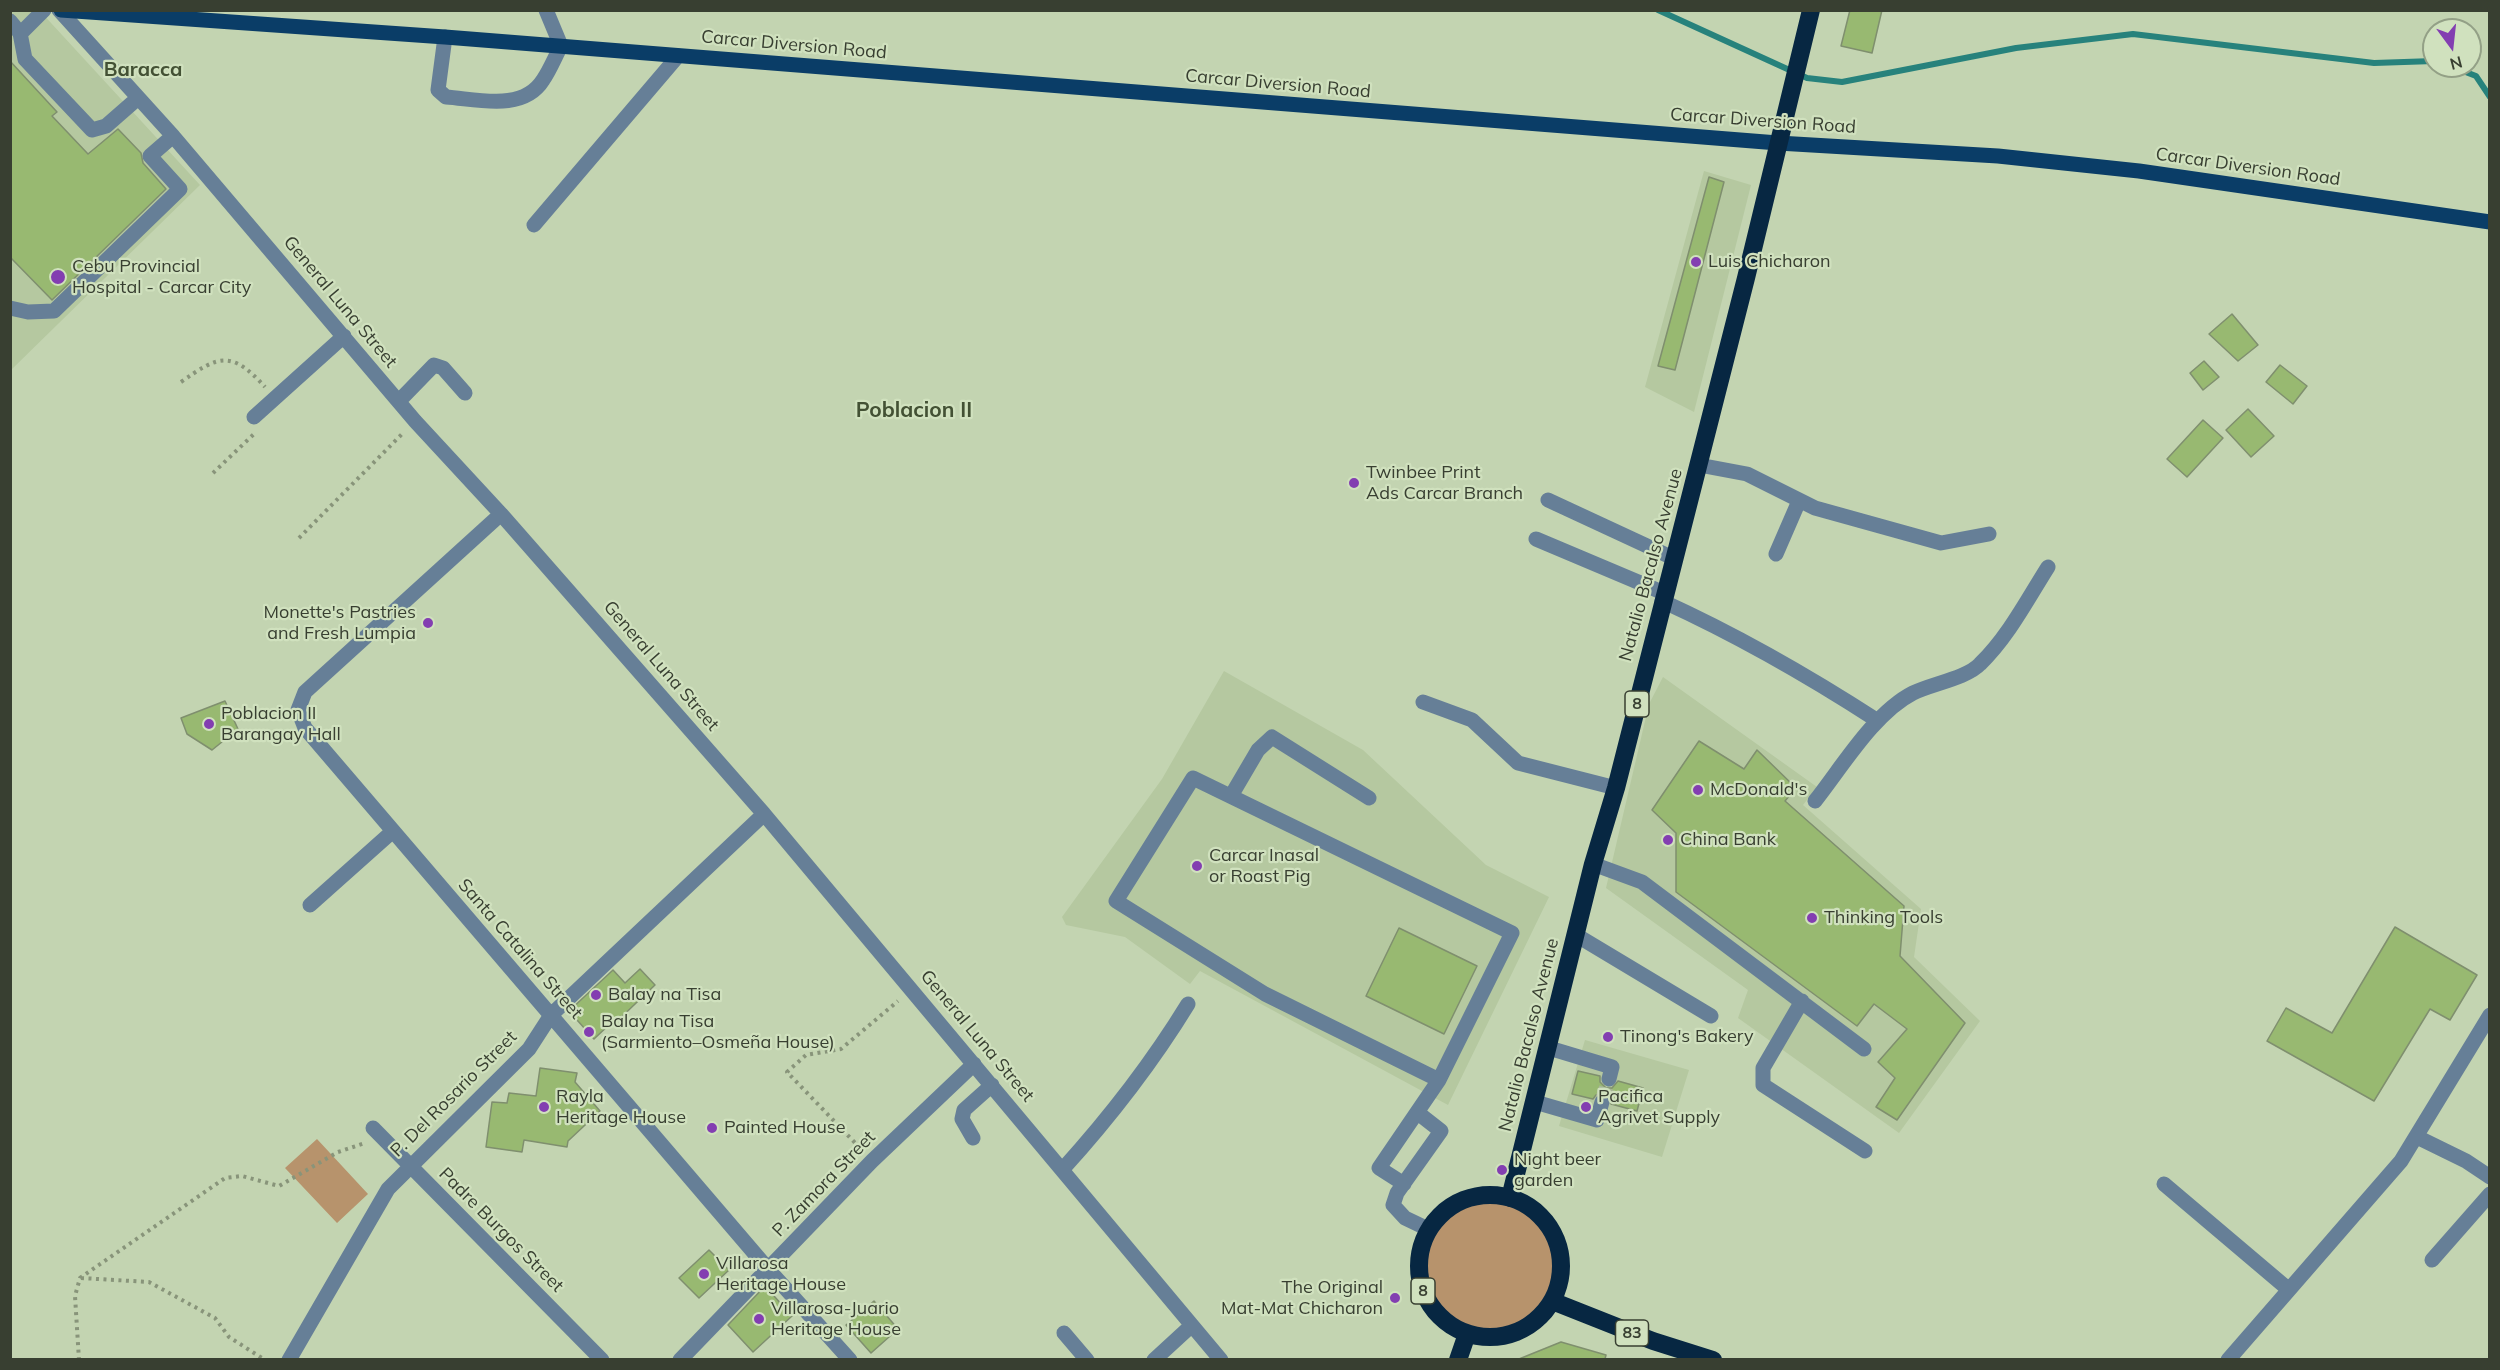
<!DOCTYPE html>
<html>
<head>
<meta charset="utf-8">
<style>
	body { margin:0 }
	#map { position:relative; width:2500px; height:1370px; overflow:hidden; background:#c3d4b1; font-family:Mulish,sans-serif }
	canvas { display:block }
	.frame { position:absolute; inset:0; border:12px solid #383f31; pointer-events:none }
	.north { position:absolute; left:2422px; top:18px; width:60px; height:60px; box-sizing:border-box; background:#d0e1be; border:2px solid #93a086; border-radius:50%; rotate:165deg; font-size:16px; font-weight:700; line-height:24px; text-align:center; color:#383f31 }
	.north::after { content:''; display:block; margin:auto; width:21px; height:27px; background:#833eb1; clip-path:polygon(50% 0,100% 100%,50% 72%,0 100%) }
</style>
</head>
<body>
<div id="map">
<canvas width="2500" height="1370"></canvas>
<div class="frame"></div>
<div class="north">N</div>
</div>
<script>
const g = document.querySelector('canvas').getContext('2d');
g.lineJoin = 'round';
function fill(path, color) { g.fillStyle = color; g.fill(path, 'evenodd'); }
function stroke(path, color, width, dash) { g.strokeStyle = color; g.lineWidth = width; g.lineCap = dash ? 'butt' : 'round'; g.setLineDash(dash || []); g.stroke(path); }
function drawText(font, color, halo, rows, align = 'center') {
  g.font = font + ' Mulish,sans-serif'; g.lineWidth = 4.5; g.setLineDash([]); g.textBaseline = 'middle'; g.strokeStyle = halo; g.fillStyle = color; for (const [text, x, y, turn = 0] of rows) {
    g.save(); g.translate(x, y); g.rotate((+turn || 0) * Math.PI / 180); g.textAlign = isNaN(turn) ? turn : align; if (halo) g.strokeText(text, 0, 0); g.fillText(text, 0, 0); g.restore();
  }
}
const built = new Path2D(`
	M11 11H40L200 185 11 370Z
	M1704 171 1751 185 1694 412 1645 387Z
	M1224 671 1363 750 1486 865 1549 897 1448 1105 1200 971 1190 984 1125 937 1066 925 1062 917 1162 779Z
	M1663 677 1817 787 1803 805 1921 909 1914 957 1980 1021 1899 1133 1738 1018 1748 990 1606 888 1649 704Z
	M1585 1040 1689 1070 1662 1157 1559 1126Z`);
const green = new Path2D(`
	M317 1139 368 1194 337 1223 285 1168Z
	M1425 1266a64 64 0 1 1 128 0a64 64 0 1 1-128 0Z`);
const stream = new Path2D(`
	M1658 10 1807 78 1842 82 2016 48 2133 34 2374 63 2434 61
	M2450 66 2476 76 2490 97`);
const building = new Path2D(`
	M1850 10H1882L1872 53 1841 46Z
	M10 61 57 112 52 116 88 154 118 129 141 153 143 163 166 189 52 300 10 257Z
	M1709 177 1724 182 1675 370 1658 366Z
	M2232 314 2258 345 2238 361 2209 334Z
	M2204 361 2219 377 2203 390 2190 373Z
	M2280 365 2307 386 2293 404 2266 382Z
	M2248 409 2274 436 2251 457 2226 430Z
	M2203 420 2223 438 2187 477 2167 459Z
	M225 701 238 729 212 750 187 734 181 718Z
	M1699 741 1744 769 1757 750 1796 788 1785 801 1904 906 1900 956 1965 1023 1897 1120 1876 1107 1895 1078 1878 1062 1907 1029 1874 1004 1857 1026 1676 892V833L1652 810Z
	M2395 927 2477 975 2450 1020 2430 1009 2374 1101 2267 1041 2286 1008 2332 1033Z
	M1399 928 1477 966 1444 1034 1366 996Z
	M640 969 655 985 613 1025 611 1023 594 1039 569 1011 613 970 625 983Z
	M540 1068 577 1073 575 1082 600 1111 568 1141 567 1147 524 1140 522 1152 486 1147 492 1102 507 1103 509 1093 536 1096Z
	M1578 1071 1600 1076V1082L1606 1088H1612L1618 1081 1643 1088 1637 1111 1611 1104 1609 1096 1604 1093 1596 1095 1593 1099 1572 1094Z
	M709 1250 729 1270 699 1298 679 1278Z
	M765 1286 792 1316 753 1352 728 1325Z
	M874 1301 898 1329 871 1353 846 1325Z
	M1561 1342 1606 1355 1605 1359H1519Z`);
const minorTunnel = new Path2D(`
	M1602 1102 1609 1079`);
const path = new Path2D(`
	M181 382C218 356 231 349 265 387
	M213 473 254 434
	M299 538 404 432
	M860 1148 787 1072 806 1055 841 1049 898 1001
	M81 1278 149 1282 215 1318 229 1337 265 1360
	M79 1360 75 1296 80 1278 225 1178 242 1176 279 1186 338 1152 365 1143`);
const minor = new Path2D(`
	M59 10 173 136 415 421 501 514 764 814 1221 1360
	M10 21 20 33 25 59 92 130 106 126 138 98
	M20 34 44 10
	M445 37 438 90 446 97C477 99 523 112 543 80 550 70 555 57 561 46L546 10
	M534 225 678 56
	M10 308 28 312 54 311 180 189 150 156 173 136
	M399 401 434 365 443 368 465 393
	M254 417 344 336
	M1699 465 1747 474 1815 508 1941 543 1989 534
	M1548 500 1673 558
	M501 514 305 692 298 710 305 728 768 1269 850 1360
	M1536 539 1664 593
	M1776 554 1799 501
	M1662 601C1739 636 1807 675 1878 721
	M1423 702 1472 720 1518 763 1616 788
	M1231 796 1258 750 1272 737 1369 798
	M1815 801C1842 767 1874 713 1913 693 1931 684 1967 678 1980 664 2008 637 2027 600 2048 567
	M1593 864 1642 882 1864 1049
	M310 905 393 831
	M1576 935 1711 1016
	M1802 1001 1763 1068V1085L1865 1151
	M1549 1048 1612 1067 1609 1079
	M1535 1102 1597 1120 1602 1102
	M1418 1113 1441 1131 1397 1193 1393 1205 1405 1218 1428 1229
	M373 1128 602 1360
	M2417 1137 2466 1161 2490 1177
	M973 1138 962 1119 964 1110 992 1085
	M1062 1170C1111 1116 1150 1066 1188 1004
	M1404 1184 1379 1168 1439 1080 1512 933 1193 778 1116 901 1265 994 1439 1080
	M2164 1184 2288 1289
	M2432 1260 2490 1194
	M1064 1333 1087 1360
	M289 1360 388 1189 529 1049 551 1015 764 814
	M680 1360 872 1161 974 1064
	M1154 1360 1191 1326
	M2228 1360 2401 1161 2490 1015`);
const major = new Path2D(`
	M61 10 445 37 1778 143 1998 156 2139 171 2490 222`);
const highway = new Path2D(`
	M1419 1266a71 71 0 1 1 142 0a71 71 0 1 1-142 0Z
	M1510 1198 1593 864 1616 788 1746 278 1811 10
	M1552 1301 1653 1341 1713 1360
	M1458 1360 1467 1334`);
const markers = [
	[1696,262,6,"#833eb1"],
	[58,277,8,"#833eb1"],
	[1354,483,6,"#833eb1"],
	[428,623,6,"#833eb1"],
	[209,724,6,"#833eb1"],
	[1698,790,6,"#833eb1"],
	[1668,840,6,"#833eb1"],
	[1197,866,6,"#833eb1"],
	[1812,918,6,"#833eb1"],
	[596,995,6,"#833eb1"],
	[589,1032,6,"#833eb1"],
	[1608,1037,6,"#833eb1"],
	[544,1107,6,"#833eb1"],
	[1586,1107,6,"#833eb1"],
	[712,1128,6,"#833eb1"],
	[1502,1170,6,"#833eb1"],
	[704,1274,6,"#833eb1"],
	[1395,1298,6,"#833eb1"],
	[759,1319,6,"#833eb1"]
];
const shields = [
	[1637,704,24],
	[1423,1291,24],
	[1632,1333,33]
];
const shieldNames = [
	["8",1637,704],
	["8",1423,1291],
	["83",1632,1333]
];
const streetNames = [
	["Carcar Diversion Road",794,45,5],
	["Carcar Diversion Road",1278,84,5],
	["Carcar Diversion Road",1763,121,4],
	["Carcar Diversion Road",2248,167,8],
	["General Luna Street",340,302,50],
	["Natalio Bacalso Avenue",1651,565,-75],
	["General Luna Street",661,666,49],
	["Santa Catalina Street",520,949,49],
	["Natalio Bacalso Avenue",1529,1035,-76],
	["General Luna Street",977,1036,50],
	["P. Del Rosario Street",454,1094,-45],
	["P. Zamora Street",824,1184,-46],
	["Padre Burgos Street",501,1230,45]
];
const poiNames = [
	["Luis Chicharon",1708,262],
	["Cebu Provincial",72,267],
	["Hospital - Carcar City",72,288],
	["Twinbee Print",1366,473],
	["Ads Carcar Branch",1366,494],
	["Monette's Pastries",416,613,"right"],
	["and Fresh Lumpia",416,634,"right"],
	["Poblacion II",221,714],
	["Barangay Hall",221,735],
	["McDonald's",1710,790],
	["China Bank",1680,840],
	["Carcar Inasal",1209,856],
	["or Roast Pig",1209,877],
	["Thinking Tools",1824,918],
	["Balay na Tisa",608,995],
	["Balay na Tisa",601,1022],
	["(Sarmiento–Osmeña House)",601,1043],
	["Tinong's Bakery",1620,1037],
	["Rayla",556,1097],
	["Heritage House",556,1118],
	["Pacifica",1598,1097],
	["Agrivet Supply",1598,1118],
	["Painted House",724,1128],
	["Night beer",1514,1160],
	["garden",1514,1181],
	["Villarosa",716,1264],
	["Heritage House",716,1285],
	["The Original",1383,1288,"right"],
	["Mat-Mat Chicharon",1383,1309,"right"],
	["Villarosa-Juario",771,1309],
	["Heritage House",771,1330]
];
const neighbourhoodNames = [
	["Baracca",143,70]
];
const quarterNames = [
	["Poblacion II",914,411]
];
fill(built, '#b5c8a0');
fill(green, '#b7936c');
stroke(stream, '#27827c', 6);
fill(building, '#98b971');
stroke(building, '#7f8f6e', 1.5);
stroke(minorTunnel, '#a7b697', 15, [15, 8]);
stroke(path, '#88947a', 4, [3, 4.5]);
stroke(minor, '#667f97', 15);
stroke(major, '#0a3d67', 15);
stroke(highway, '#072742', 18);
for (const [x, y, r, color] of markers) { const dot = new Path2D(); dot.arc(x, y, r, 0, 2 * Math.PI); g.fillStyle = color; g.fill(dot); stroke(dot, '#d0e1be', 2); }
for (const [x, y, w] of shields) { const box = new Path2D(); box.roundRect(x - w / 2, y - 13, w, 26, 4.5); g.fillStyle = '#d0e1be'; g.fill(box); stroke(box, '#383f31', 1.5); }
drawText('bold 16px', '#383f31', null, shieldNames);
drawText('18px', '#383f31', '#d0e1be', streetNames);
drawText('18px', '#383f31', '#d0e1be', poiNames, 'left');
drawText('bold 20px', '#435134', '#d0e1be', neighbourhoodNames);
drawText('bold 21px', '#435134', '#d0e1be', quarterNames);
</script>
</body>
</html>
